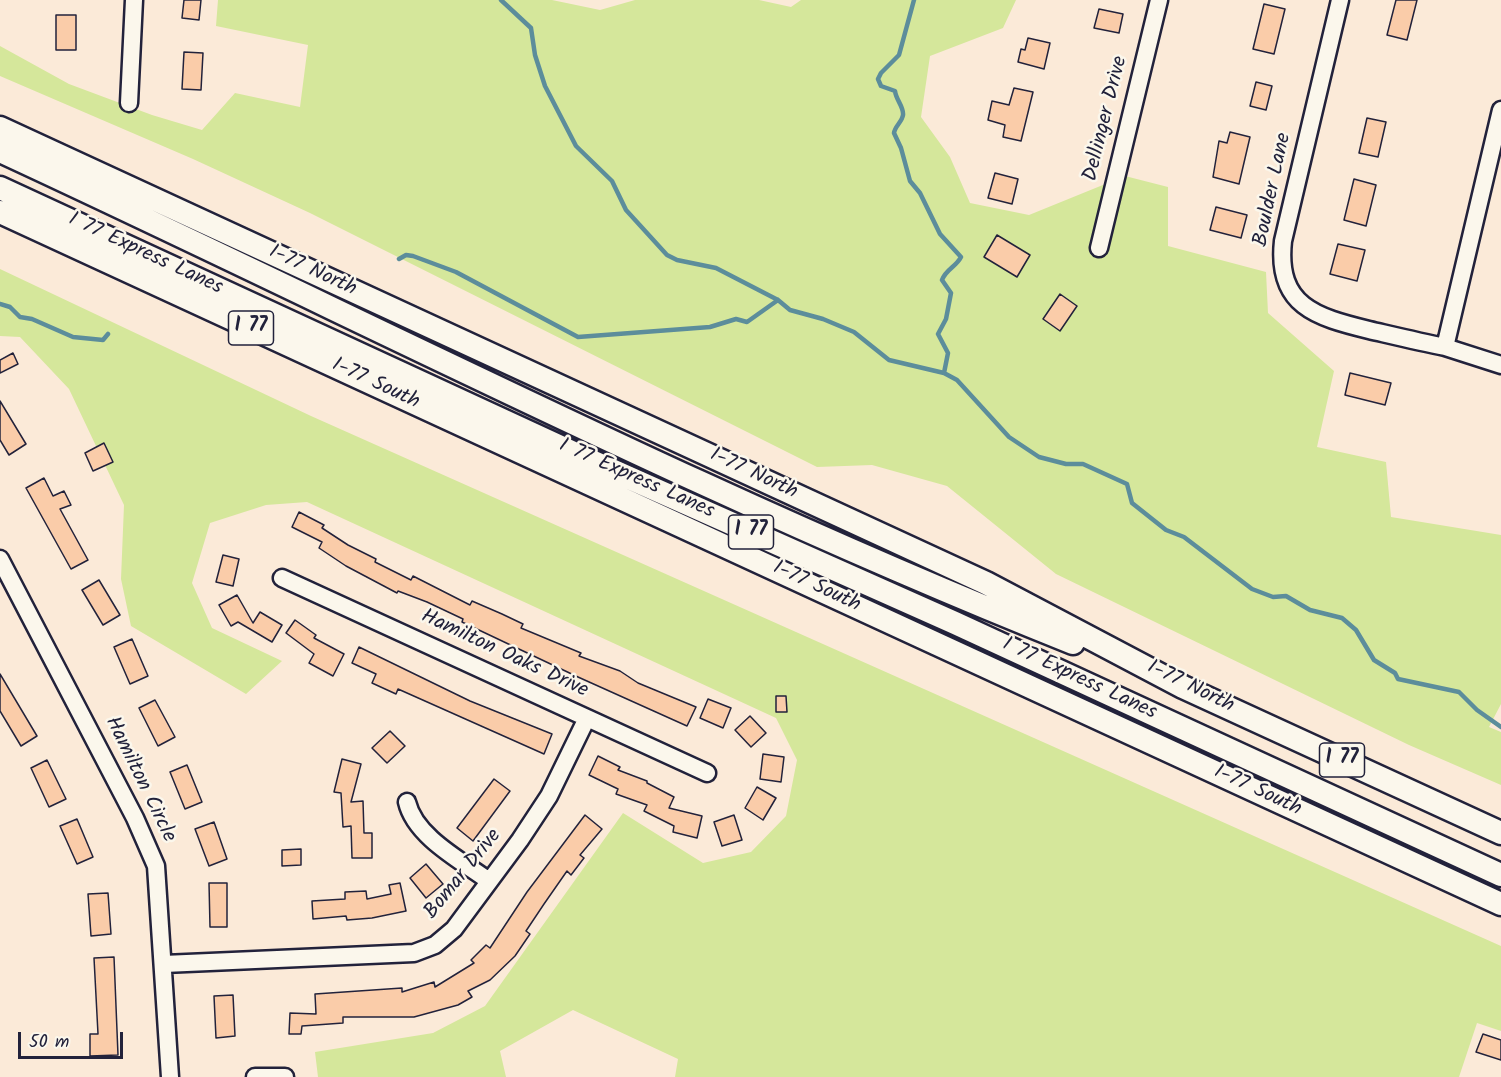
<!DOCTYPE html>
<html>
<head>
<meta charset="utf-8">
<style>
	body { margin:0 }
	#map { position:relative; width:1501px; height:1077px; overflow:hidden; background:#fbead8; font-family:Kalam,sans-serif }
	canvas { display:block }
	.scale { position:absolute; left:18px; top:1032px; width:105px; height:27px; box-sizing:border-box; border:3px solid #22223b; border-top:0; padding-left:8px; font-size:18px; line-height:21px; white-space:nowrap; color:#22223b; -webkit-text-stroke:4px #fbf7ec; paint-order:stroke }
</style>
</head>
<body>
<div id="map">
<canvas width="1501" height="1077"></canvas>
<div class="scale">50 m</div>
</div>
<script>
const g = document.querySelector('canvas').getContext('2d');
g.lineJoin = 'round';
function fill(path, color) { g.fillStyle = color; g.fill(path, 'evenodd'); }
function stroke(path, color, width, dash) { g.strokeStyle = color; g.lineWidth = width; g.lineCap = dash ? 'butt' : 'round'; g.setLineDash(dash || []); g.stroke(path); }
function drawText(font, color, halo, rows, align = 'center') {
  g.font = font + ' Kalam,sans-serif'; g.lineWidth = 5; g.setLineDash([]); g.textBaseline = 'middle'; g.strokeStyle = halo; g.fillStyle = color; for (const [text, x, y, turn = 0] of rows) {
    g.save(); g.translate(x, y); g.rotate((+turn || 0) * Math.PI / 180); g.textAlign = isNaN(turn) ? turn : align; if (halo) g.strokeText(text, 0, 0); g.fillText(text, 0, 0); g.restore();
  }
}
const green = new Path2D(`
	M218 0H552L600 10 635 0H759L791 7 801 0H1016L1003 28 930 56 921 117 950 157 970 203 1029 215 1125 176 1168 187V246L1266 272 1268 313 1334 371 1317 447 1386 462 1391 517 1501 535V704L1489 727 1501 732V785L1409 745 1056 574 947 486 872 465 817 467 310 213 193 159 0 76V46L69 84 152 115 202 130 235 93 300 107 308 45 216 26Z
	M0 269 311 416 1501 946V1031L1477 1023 1459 1077H675L678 1059 573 1010 500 1051 506 1077H318L315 1052 433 1033 485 1006 623 813 703 863 751 852 786 816 797 760 776 718 307 502 266 505 210 523 192 583 212 628 282 661 246 694 131 626 121 579 124 505 69 389 20 337 0 336Z`);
const stream = new Path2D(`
	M501 0 531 28 535 55 545 86 576 146 612 181 626 210 667 255 677 260 716 268 778 300 790 310 823 319 854 332 889 360 944 373 957 380 1009 437 1039 457 1066 464H1083L1127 484 1132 503 1166 530 1184 537 1252 589 1273 597 1286 596 1310 610 1342 618 1356 630 1374 660 1395 673 1398 679 1459 692 1477 710 1501 727
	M914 0 899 55 881 73 878 79 881 86 895 91C896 100 904 107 903 115 902 122 895 126 894 133L901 148 910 181 920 193 940 234 961 257C956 267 946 269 942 280L951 293 946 319 938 334 948 353 944 373
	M399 259 406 255 413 256 456 272 578 337 710 327 736 319 747 322 778 300
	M0 304 10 307 20 317 32 319 73 337 103 340 108 334`);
const building = new Path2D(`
	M184 0H201L199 20 182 18Z
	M1396 0H1417L1407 40 1387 35Z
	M1264 4 1285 9 1274 54 1253 49Z
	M1099 9 1123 14 1119 33 1094 28Z
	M56 15H76V50H56Z
	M1028 38 1050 43 1044 69 1018 62 1021 49 1025 50Z
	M184 52 203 53 201 90 182 89Z
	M1256 82 1272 86 1266 110 1250 106Z
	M1014 88 1033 92 1021 141 1003 137 1005 125 988 120 992 101 1009 105Z
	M1367 118 1386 122 1378 157 1359 153Z
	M1230 132 1250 137 1239 184 1213 177 1219 141 1227 143Z
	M995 173 1018 179 1012 204 988 198Z
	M1354 179 1376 185 1366 226 1344 220Z
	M1216 207 1247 215 1241 238 1210 230Z
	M997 235 1030 255 1017 277 984 257Z
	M1338 244 1365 250 1357 281 1330 274Z
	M1060 294 1077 306 1060 331 1043 319Z
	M13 353 18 364 0 373V360Z
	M1350 373 1391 383 1385 405 1345 395Z
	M0 401 26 444 9 455 0 440Z
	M104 443 113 462 93 471 85 453Z
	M44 478 53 496 64 491 71 505 60 509 88 560 71 569 26 488Z
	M299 512 324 525 322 528 348 545 376 559 375 562 411 580 413 576 470 605 472 601 502 614 523 624 521 628 581 653 579 656 620 671 638 683 696 707 687 726 578 677 462 622 463 619 427 602 398 591 397 593 346 566 319 548 322 542 292 527Z
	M223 555 239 559 233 586 216 582Z
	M99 580 120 615 103 625 82 590Z
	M237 595 253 623 260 612 282 625 272 642 238 622 231 626 219 605Z
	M295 620 316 635 314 638 344 654 333 676 309 663 314 654 286 633Z
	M132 639 148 676 130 684 114 647Z
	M359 647 470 701 552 734 544 754 398 689 396 694 372 683 376 674 352 663Z
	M0 674 37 736 21 746 0 711Z
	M776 696H786L787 712H776Z
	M708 699 731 708 723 728 700 718Z
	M155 700 175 737 158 746 139 708Z
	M750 716 766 733 751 747 735 730Z
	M390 731 405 746 387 763 372 748Z
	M763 754 784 757 781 782 760 779Z
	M598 756 620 767 618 770 647 781V783L674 797 669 808 702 816 697 838 673 832 674 826 644 811 647 805 616 794 618 789 589 775Z
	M342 759 361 764 351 802 363 801 364 833H372V858H352L351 826 343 827 341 793 334 792Z
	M47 760 66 799 49 807 31 768Z
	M187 765 202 802 185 809 170 772Z
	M494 779 510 791 473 841 457 828Z
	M757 787 776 798 763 820 745 808Z
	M585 815 602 829 580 855 584 858 571 875 567 871 544 904 526 931 530 934 515 956 490 980 468 991 472 997 458 1005 414 1017H343V1023L302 1026 301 1034H289L290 1013 316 1014 315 994 402 988V992L434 982 435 987 474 963 471 960 486 945 490 948 527 892Z
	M734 815 742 840 722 846 714 822Z
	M77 819 93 857 77 864 60 826Z
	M214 822 227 859 209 866 195 829Z
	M301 849V865L282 866V850Z
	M426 864 443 884 426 898 410 878Z
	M209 883H227V927H210Z
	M400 883 406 911 372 918 347 920 346 916 313 919 312 901 345 899V892L366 891 367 899 391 894 389 885Z
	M108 893 111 934 91 936 88 894Z
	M114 957 118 1055 90 1056V1034H98L94 958Z
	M233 995 235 1036 216 1038 214 996Z
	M1483 1034 1501 1040V1060L1476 1052Z`);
const minor = new Path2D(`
	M1340 0 1283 241C1276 306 1316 317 1369 330 1395 336 1420 342 1445 347L1501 110
	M129 103 134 0
	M1099 248 1159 0
	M1445 347 1501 365
	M0 559 135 818 156 866 170 1077
	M282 578 707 773
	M407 802C415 837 462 861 489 881
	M164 964 414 953 435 945 454 929 520 840 549 796 587 718
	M255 1077H285`);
const highway = new Path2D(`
	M0 128 986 583 1183 687 1501 833
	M0 151C357 316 708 498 1073 643
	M0 188 580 456 955 623 1501 875
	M0 212 1501 904`);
const shields = [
	[251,328,45],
	[751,532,45],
	[1342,760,45]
];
const shieldNames = [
	["I 77",251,328],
	["I 77",751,532],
	["I 77",1342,760]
];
const streetNames = [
	["Dellinger Drive",1107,119,-76],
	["Boulder Lane",1274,190,-78],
	["I 77 Express Lanes",145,255,25],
	["I-77 North",312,272,25],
	["I-77 South",375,385,25],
	["I-77 North",753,475,25],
	["I 77 Express Lanes",636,480,24],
	["I-77 South",816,588,25],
	["Hamilton Oaks Drive",504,655,25],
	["I 77 Express Lanes",1079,680,25],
	["I-77 North",1190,688,26],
	["Hamilton Circle",139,780,64],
	["I-77 South",1257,792,25],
	["Bomar Drive",464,875,-51]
];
fill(green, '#d5e79b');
stroke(stream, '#5c8d9b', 4.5);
fill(building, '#facca9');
stroke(building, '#22223b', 1.5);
stroke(minor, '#22223b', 21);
stroke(highway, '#22223b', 27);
stroke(minor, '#fbf7ec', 16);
stroke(highway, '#fbf7ec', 22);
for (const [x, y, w] of shields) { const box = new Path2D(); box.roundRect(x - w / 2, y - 17, w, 34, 4.5); g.fillStyle = '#fbf7ec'; g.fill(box); stroke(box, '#22223b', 1.5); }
drawText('bold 20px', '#22223b', null, shieldNames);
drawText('21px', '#22223b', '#fbf7ec', streetNames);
</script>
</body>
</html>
